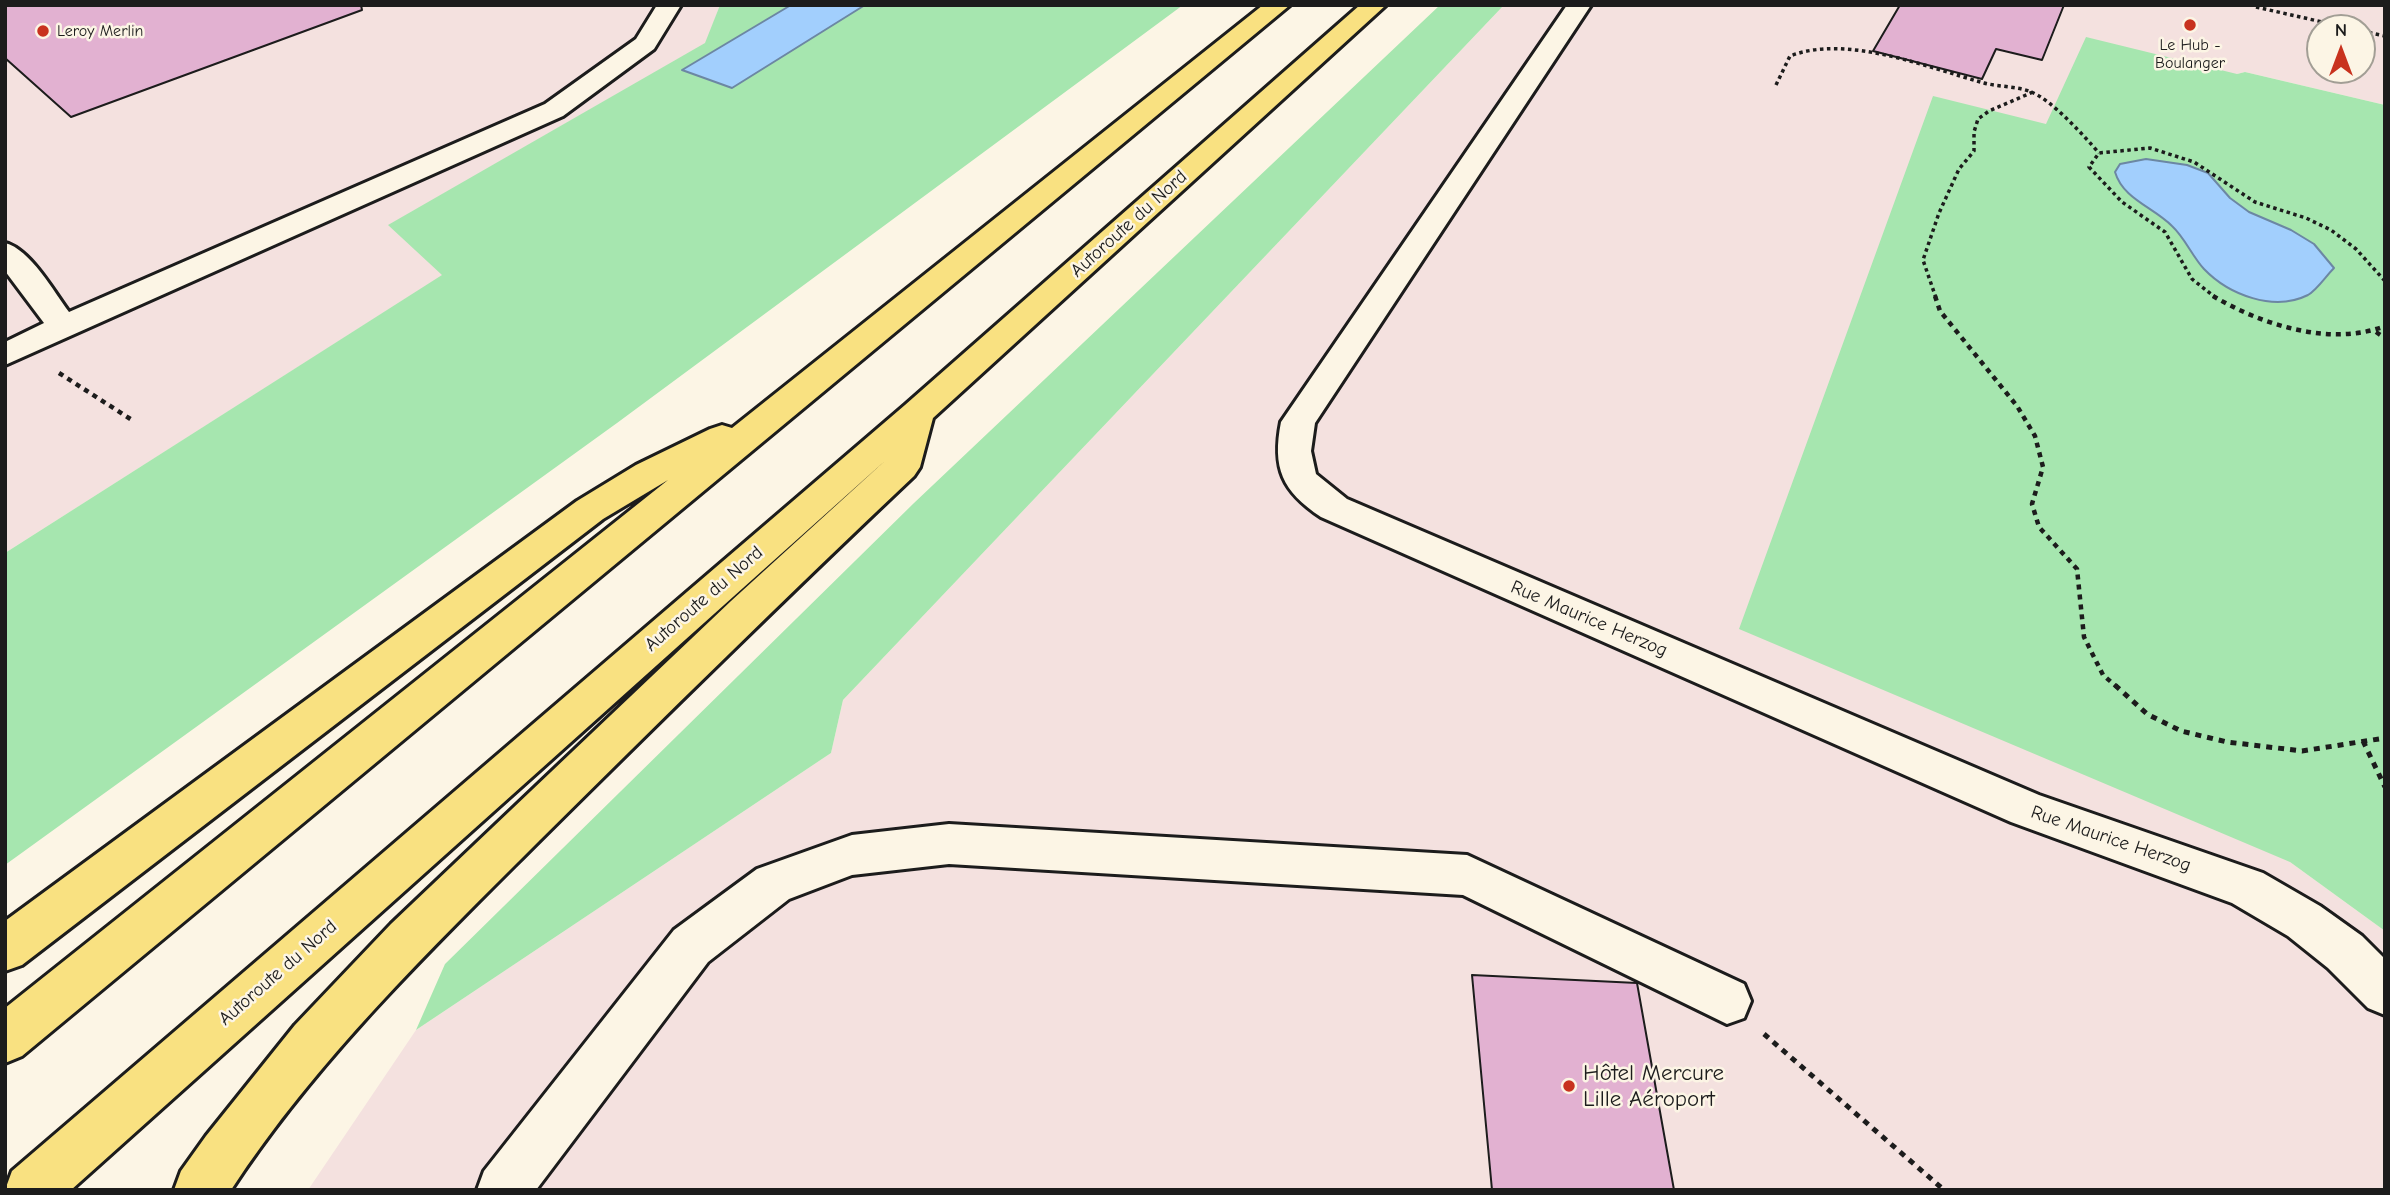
<!DOCTYPE html>
<html>
<head>
<meta charset="utf-8">
<style>
	body { margin:0 }
	#map { position:relative; width:2390px; height:1195px; overflow:hidden; background:#fcf5e5; font-family:"Comic Neue",sans-serif }
	canvas { display:block }
	.frame { position:absolute; inset:0; border:7px solid #1c1c1c; pointer-events:none }
	.north { position:absolute; left:2306px; top:14px; width:70px; height:70px; box-sizing:border-box; background:#fcf5e5; border:2px solid #a29e95; border-radius:50%; rotate:0deg; font-size:19px; font-weight:700; line-height:28px; text-align:center; color:#1c1c1c }
	.north::after { content:''; display:block; margin:auto; width:24px; height:32px; background:#c8321e; clip-path:polygon(50% 0,100% 100%,50% 72%,0 100%) }
</style>
</head>
<body>
<div id="map">
<canvas width="2390" height="1195"></canvas>
<div class="frame"></div>
<div class="north">N</div>
</div>
<script>
const g = document.querySelector('canvas').getContext('2d');
g.lineJoin = 'round';
function fill(path, color) { g.fillStyle = color; g.fill(path, 'evenodd'); }
function stroke(path, color, width, dash) { g.strokeStyle = color; g.lineWidth = width; g.lineCap = dash ? 'butt' : 'round'; g.setLineDash(dash || []); g.stroke(path); }
function drawText(font, color, halo, rows, align = 'center') {
  g.font = font + ' "Comic Neue",sans-serif'; g.lineWidth = 5; g.setLineDash([]); g.textBaseline = 'middle'; g.strokeStyle = halo; g.fillStyle = color; for (const [text, x, y, turn = 0] of rows) {
    g.save(); g.translate(x, y); g.rotate((+turn || 0) * Math.PI / 180); g.textAlign = isNaN(turn) ? turn : align; if (halo) g.strokeText(text, 0, 0); g.fillText(text, 0, 0); g.restore();
  }
}
const built = new Path2D(`
	M5 5H720L706 43 389 225 443 275 5 553Z
	M1504 5H2385V105L2245 72 2237 74 2290 862 2385 931V1190H308L416 1030 831 753 843 700ZM2320 28H2362V70H2320Z`);
const green = new Path2D(`
	M720 5H791L683 69 732 88 865 5H1183L617 423 5 865V553L442 275 388 225 705 43Z
	M1440 5H1504L843 700 831 753 416 1030 445 964 914 503Z
	M2086 37 2237 74 2245 72 2385 105V931L2290 862 1739 629 1933 96 2046 124Z`);
const water = new Path2D(`
	M791 5H865L732 88 682 70Z
	M2146 159 2187 165 2208 173 2230 198 2249 212 2291 230 2314 244 2334 268C2326 276 2317 290 2308 295 2274 312 2229 295 2204 269 2192 256 2185 238 2172 226 2153 207 2123 199 2115 172L2120 164Z`);
const building = new Path2D(`
	M5 5H361L362 10 71 117 5 58Z
	M1900 5H2064L2042 60 1996 49 1982 79 1873 51Z
	M1472 975 1637 983 1674 1190H1492Z`);
const pathFar2 = new Path2D(`
	M2256 7 2349 28
	M2362 31 2385 36
	M1776 85 1790 56C1847 34 1926 67 1984 83 1999 87 2017 86 2031 92 2051 99 2085 137 2099 153
	M1936 298 1923 260 1939 213 1959 169 1974 151V132L1978 119 1989 111 2033 92
	M2216 298 2192 279 2165 232 2122 202 2089 167 2099 153 2150 148 2194 162 2255 202 2306 218 2331 230 2356 249 2385 281`);
const pathFar1 = new Path2D(`
	M1935 296 1940 311 2017 406 2035 436 2043 467 2032 504 2039 527 2077 569 2084 637 2103 675 2117 687
	M2213 296C2262 325 2331 347 2385 326
	M2376 332 2385 338
	M59 373 132 420`);
const path = new Path2D(`
	M2115 685 2147 714 2181 731 2227 742 2302 751 2385 738
	M2363 741 2385 787
	M1764 1034 1944 1190`);
const minor = new Path2D(`
	M657 5H681L654 49 563 116 5 365V342L44 323 5 271V243C30 249 54 292 69 312L545 104 636 39Z
	M1567 5H1591L1315 423 1311 451 1316 474 1347 499 2039 795 2263 873 2320 906 2362 936 2385 959V1015L2368 1008 2328 968 2288 936 2232 903 2011 822 1321 517C1282 491 1272 468 1281 422Z
	M949 824 1467 855 1744 984 1751 1001 1744 1018 1727 1024 1463 895 949 864 852 875 789 899 708 962 536 1190H477L484 1171 674 930 757 869 852 835Z`);
const highway = new Path2D(`
	M1263 5H1290L22 1056 5 1063V1008L668 480 603 519 22 965 5 971V921L577 501 636 465 710 429 722 425 732 428Z
	M1360 5H1386L933 418 920 467 914 476C787 596 663 718 539 841 430 950 316 1060 231 1190H174L181 1171 206 1136 295 1025 391 924 731 601 887 459 71 1190H5L12 1171 905 405Z`);
const markers = [
	[2190,25,7,"#c8321e"],
	[43,31,7,"#c8321e"],
	[1569,1086,7,"#c8321e"]
];
const farPoinames = [
	["Leroy Merlin",57,31],
	["Le Hub -",2190,45,"center"],
	["Boulanger",2190,63,"center"]
];
const streetNames = [
	["Autoroute du Nord",1129,224,-42],
	["Autoroute du Nord",704,599,-41],
	["Rue Maurice Herzog",1589,619,23],
	["Rue Maurice Herzog",2111,839,19],
	["Autoroute du Nord",278,973,-41]
];
const nearPoinames = [
	["Hôtel Mercure",1583,1073],
	["Lille Aéroport",1583,1099]
];
fill(built, '#f4e1df');
fill(green, '#a6e6af');
fill(water, '#a2cffd');
stroke(water, '#6c87a3', 2);
fill(building, '#e2b1d1');
stroke(building, '#1c1c1c', 2);
stroke(minor, '#1c1c1c', 6);
stroke(highway, '#1c1c1c', 6);
stroke(pathFar2, '#1c1c1c', 3.5, [3.5, 3.5]);
stroke(pathFar1, '#1c1c1c', 4.5, [5, 5]);
stroke(path, '#1c1c1c', 5, [6, 6]);
fill(minor, '#fcf5e5');
fill(highway, '#f9e181');
for (const [x, y, r, color] of markers) { const dot = new Path2D(); dot.arc(x, y, r, 0, 2 * Math.PI); g.fillStyle = color; g.fill(dot); stroke(dot, '#fcf5e5', 2.5); }
drawText('16px', '#1c1c1c', '#fcf5e5', farPoinames, 'left');
drawText('19px', '#1c1c1c', '#fcf5e5', streetNames);
drawText('23px', '#1c1c1c', '#fcf5e5', nearPoinames, 'left');
</script>
</body>
</html>
